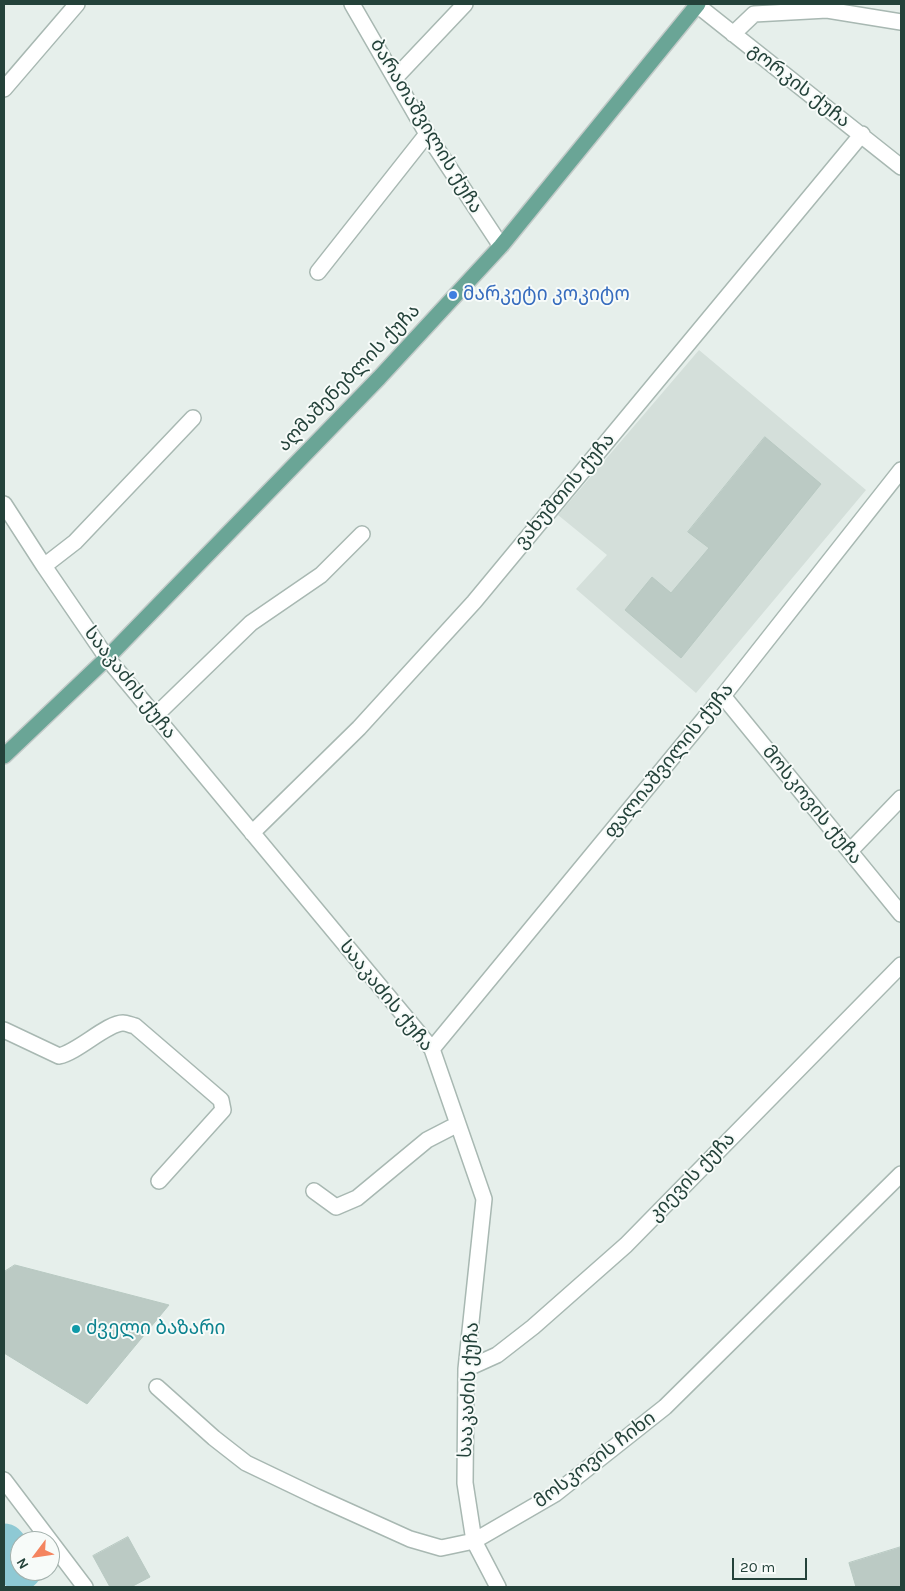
<!DOCTYPE html>
<html>
<head>
<meta charset="utf-8">
<style>
	body { margin:0 }
	#map { position:relative; width:905px; height:1591px; overflow:hidden; background:#e6efeb; font-family:Karla,sans-serif }
	canvas { display:block }
	.frame { position:absolute; inset:0; border:5px solid #24423a; pointer-events:none }
	.north { position:absolute; left:10px; top:1531px; width:50px; height:50px; box-sizing:border-box; background:#f7fbf9; border:1px solid #a3b1ad; border-radius:50%; rotate:239deg; font-size:14px; font-weight:700; line-height:20px; text-align:center; color:#24423a }
	.north::after { content:''; display:block; margin:auto; width:18px; height:22px; background:#f4845f; clip-path:polygon(50% 0,100% 100%,50% 72%,0 100%) }
	.scale { position:absolute; left:732px; top:1558px; width:75px; height:22px; box-sizing:border-box; border:2px solid #24423a; border-top:0; padding-left:6px; font-size:15px; line-height:18px; white-space:nowrap; color:#24423a; -webkit-text-stroke:4px #f7fbf9; paint-order:stroke }
</style>
</head>
<body>
<div id="map">
<canvas width="905" height="1591"></canvas>
<div class="frame"></div>
<div class="north">N</div>
<div class="scale">20 m</div>
</div>
<script>
const g = document.querySelector('canvas').getContext('2d');
g.lineJoin = 'round';
function fill(path, color) { g.fillStyle = color; g.fill(path, 'evenodd'); }
function stroke(path, color, width, dash) { g.strokeStyle = color; g.lineWidth = width; g.lineCap = dash ? 'butt' : 'round'; g.setLineDash(dash || []); g.stroke(path); }
function drawText(font, color, halo, rows, align = 'center') {
  g.font = font + ' Karla,"Noto Sans Georgian",sans-serif'; g.lineWidth = 4; g.setLineDash([]); g.textBaseline = 'middle'; g.strokeStyle = halo; g.fillStyle = color; for (const [text, x, y, turn = 0] of rows) {
    g.save(); g.translate(x, y); g.rotate((+turn || 0) * Math.PI / 180); g.textAlign = isNaN(turn) ? turn : align; if (halo) g.strokeText(text, 0, 0); g.fillText(text, 0, 0); g.restore();
  }
}
const built = new Path2D(`
	M699 350 866 490 696 693 576 589 607 555 558 515Z`);
const river = new Path2D(`
	M4 1546 20 1568`);
const building = new Path2D(`
	M765 437 821 484 681 658 625 610 652 577 671 593 709 548 688 532Z
	M15 1265 169 1305 87 1404 4 1353V1272Z
	M128 1537 150 1577 131 1587H110L93 1556Z
	M901 1547V1587H856L849 1563Z`);
const minor = new Path2D(`
	M352 4 427 134 501 246
	M697 5 901 167
	M733 34 754 14 827 10 901 22
	M395 78 465 4
	M4 89 77 4
	M318 272 427 134
	M4 504 44 566 107 658 432 1049 484 1199 466 1369 465 1483 474 1541 498 1587
	M44 566 75 542 193 418
	M723 696 901 914
	M155 716 251 623 321 575 362 534
	M252 833 359 728 474 602 862 134
	M850 851 901 798
	M4 1030 59 1056C78 1052 107 1023 123 1023 126 1023 131 1025 135 1026L221 1100 223 1110 159 1181
	M432 1049 723 696 901 470
	M314 1191 336 1207 357 1198 427 1140 458 1124
	M466 1369 497 1355 533 1327 626 1245 901 965
	M157 1387 214 1438 246 1463 317 1497 410 1539 441 1548 474 1541 555 1494 665 1407 901 1174
	M4 1480 85 1587`);
const major = new Path2D(`
	M4 756 107 658 379 378 501 246 698 4`);
const markers = [
	[453,295,5,"#3f7fe0"],
	[76,1329,5,"#0f9aa8"]
];
const streetNames = [
	["გორკის ქუჩა",799,86,38],
	["ბარათაშვილის ქუჩა",426,126,59],
	["აღმაშენებლის ქუჩა",349,378,-46],
	["ვახუშთის ქუჩა",565,491,-50],
	["სააკაძის ქუჩა",130,683,52],
	["ფალიაშვილის ქუჩა",669,761,-51],
	["მოსკოვის ქუჩა",812,805,51],
	["სააკაძის ქუჩა",386,996,51],
	["კიევის ქუჩა",692,1177,-46],
	["სააკაძის ქუჩა",469,1390,-87],
	["მოსკოვის ჩიხი",595,1460,-37]
];
const shopNames = [
	["მარკეტი კოკიტო",463,295]
];
const cultureNames = [
	["ძველი ბაზარი",86,1329]
];
fill(built, '#d4dfda');
stroke(river, '#8ec9d4', 45);
fill(building, '#bbcac4');
stroke(building, '#b8c9c2', 1);
stroke(minor, '#a8b8b2', 18);
stroke(major, '#c2cac8', 18);
stroke(minor, '#fff', 15);
stroke(major, '#6aa596', 15);
for (const [x, y, r, color] of markers) { const dot = new Path2D(); dot.arc(x, y, r, 0, 2 * Math.PI); g.fillStyle = color; g.fill(dot); stroke(dot, '#f7fbf9', 2); }
drawText('19px', '#24423a', '#f7fbf9', streetNames);
drawText('19px', '#366cbe', '#f7fbf9', shopNames, 'left');
drawText('19px', '#0d838f', '#f7fbf9', cultureNames, 'left');
</script>
</body>
</html>
